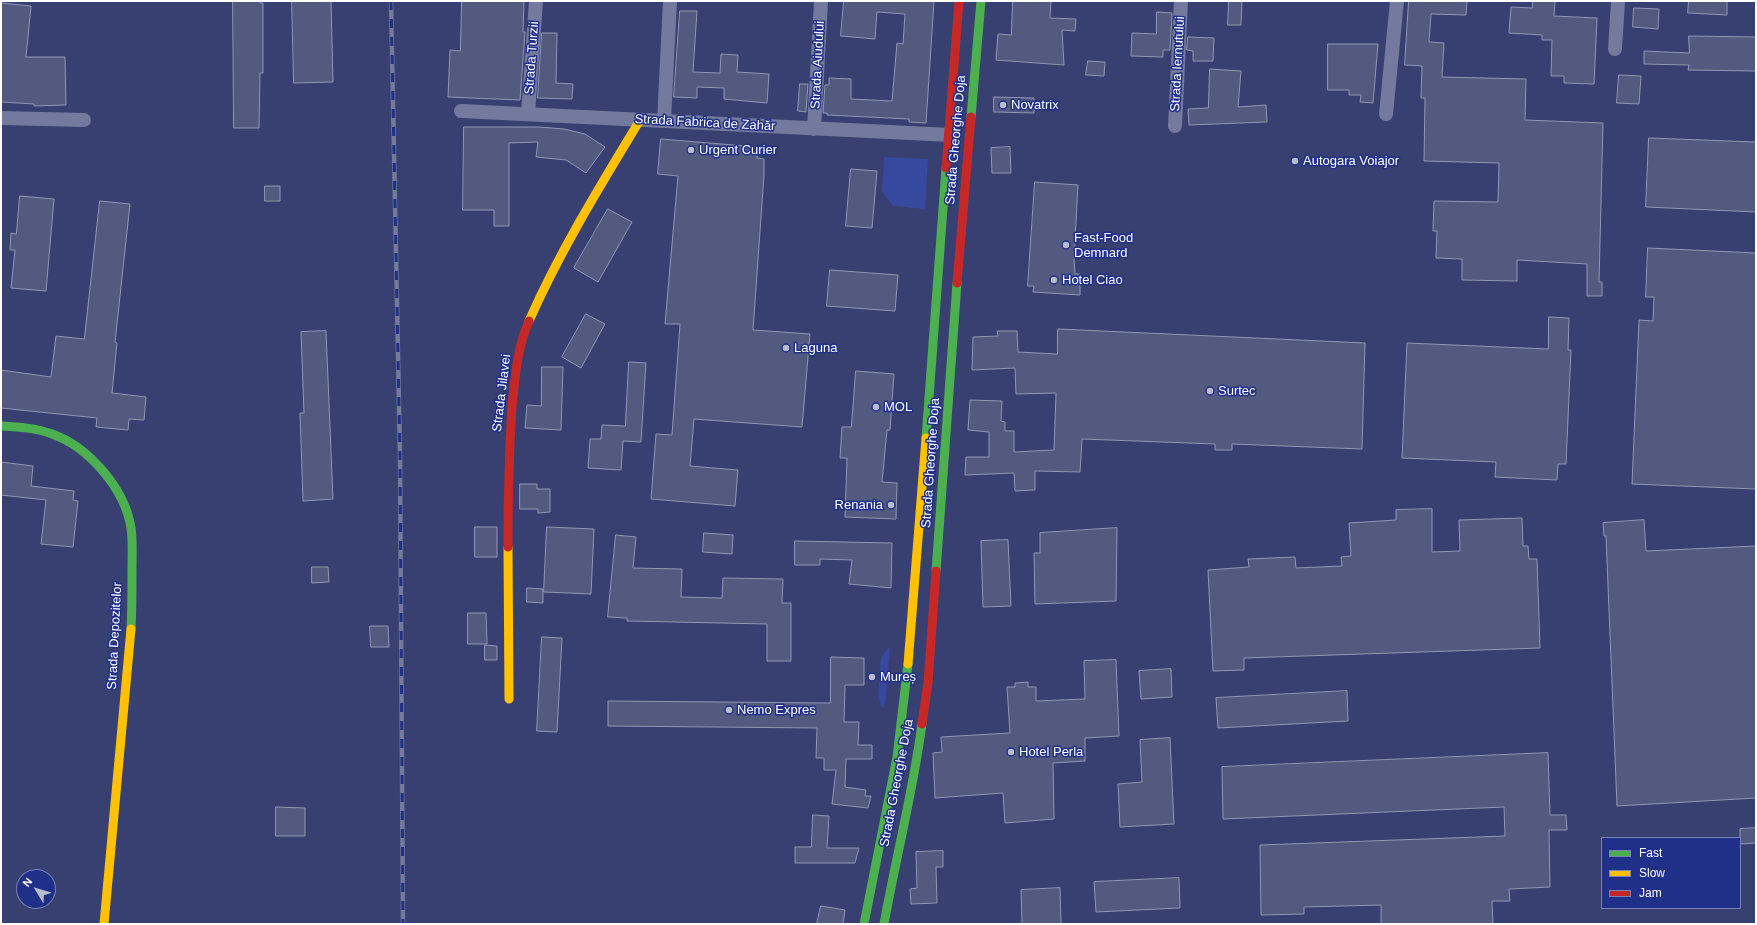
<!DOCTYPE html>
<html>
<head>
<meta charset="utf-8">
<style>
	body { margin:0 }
	#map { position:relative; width:1757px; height:925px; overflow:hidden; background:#374070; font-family:Helvetica,sans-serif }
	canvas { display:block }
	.frame { position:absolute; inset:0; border:2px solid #fff; pointer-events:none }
	.legend { position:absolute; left:1601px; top:837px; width:140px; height:72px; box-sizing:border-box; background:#202f87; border:1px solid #7982b7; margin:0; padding:5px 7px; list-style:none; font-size:12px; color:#fff }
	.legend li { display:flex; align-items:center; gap:8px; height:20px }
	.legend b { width:20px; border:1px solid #7982b7 }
	.north { position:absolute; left:16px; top:869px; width:40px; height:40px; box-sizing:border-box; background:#202f87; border:1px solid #7982b7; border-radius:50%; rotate:308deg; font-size:11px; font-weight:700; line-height:16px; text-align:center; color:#fff }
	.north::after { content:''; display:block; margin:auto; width:14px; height:18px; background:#b9bccd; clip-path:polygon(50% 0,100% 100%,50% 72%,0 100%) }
</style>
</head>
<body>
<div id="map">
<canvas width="1757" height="925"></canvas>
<div class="frame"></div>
<ul class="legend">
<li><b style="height:5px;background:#4caf50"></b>Fast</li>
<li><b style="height:5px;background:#ffc107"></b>Slow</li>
<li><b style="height:5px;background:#c62828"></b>Jam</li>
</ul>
<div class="north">N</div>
</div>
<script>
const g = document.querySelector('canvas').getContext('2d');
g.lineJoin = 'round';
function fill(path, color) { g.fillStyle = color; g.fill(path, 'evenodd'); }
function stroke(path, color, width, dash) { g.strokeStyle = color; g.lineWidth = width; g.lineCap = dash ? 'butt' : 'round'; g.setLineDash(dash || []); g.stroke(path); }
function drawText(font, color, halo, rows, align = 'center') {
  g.font = font + ' Helvetica,sans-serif'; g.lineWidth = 3; g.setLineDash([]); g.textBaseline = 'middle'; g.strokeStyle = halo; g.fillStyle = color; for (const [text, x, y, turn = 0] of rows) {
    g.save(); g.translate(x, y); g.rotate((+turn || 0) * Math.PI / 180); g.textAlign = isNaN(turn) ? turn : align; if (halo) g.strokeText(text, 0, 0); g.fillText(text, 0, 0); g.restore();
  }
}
const green = new Path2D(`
	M884 157 928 159 925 209 893 206 882 192Z
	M888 648H890L885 708 882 707 878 697 881 657Z`);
const building = new Path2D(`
	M233 1H260V3H263V73H260L259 128H234Z
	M292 1H331L333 82 294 83Z
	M462 1H524L523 32H525L520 100 448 97 450 50 460 51Z
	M844 1H934L926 123 909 122V119L827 115V113H823L825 85H829V78L851 79V99L892 101 897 43 903 44 905 14 877 12 875 39 841 36Z
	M1013 1H1051L1050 18 1076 19 1075 31 1062 30 1064 65 996 60 998 34 1011 35Z
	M1229 1H1242L1241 25H1228Z
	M1409 1H1467L1466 15 1431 14 1429 42 1444 43 1442 77 1526 79 1525 120 1603 123 1599 282H1602V296H1587V264L1517 260V281L1462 280V259L1436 258 1437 231H1433L1434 201 1498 202 1499 163 1424 161 1425 98H1421L1422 66 1405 65Z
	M1533 1H1555L1554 16 1597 18 1594 84 1564 83V76H1551L1552 40H1542V35L1509 33 1511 7 1532 8Z
	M1689 1H1727V15L1688 13Z
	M1 3 31 6 26 57H65L66 105 34 106V104L1 102Z
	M1634 8 1659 9 1658 29 1633 27Z
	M680 11H697L693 72 720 73 721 54 738 55 737 72 769 74 767 103 724 99V88L697 87V98L674 97Z
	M1157 12 1172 13 1170 50H1163V57L1131 56 1132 33 1156 34Z
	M542 33H557L556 83 573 84 572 99 538 98Z
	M1689 36 1756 37V71L1688 70 1689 65 1644 64V51L1689 53Z
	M1188 37 1214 38 1213 61H1193V51L1187 50Z
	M1328 44H1378L1373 103 1360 102 1361 95H1349V90H1328Z
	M1088 61 1105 62 1104 76 1086 75Z
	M1210 69 1241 71 1238 107 1266 105 1267 122 1189 125 1188 109 1208 108Z
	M1619 75 1641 76 1639 104 1617 103Z
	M800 84H808L806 112 798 111Z
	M994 97 1034 98V113L994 112Z
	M464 127H539L564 129 585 134 605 147 586 173 566 160 536 157 538 142 509 143V226H494V210H463Z
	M1649 138 1756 142V212L1646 207Z
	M661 139 758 147 757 158 764 159V175L753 330 810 334 802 427 694 419 690 466 738 470 735 506 651 499 656 434 672 435 680 324H665L678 176 658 174Z
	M1010 147 1011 173H992L991 148Z
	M851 169 877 171 872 228 846 226Z
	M1035 182 1078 185 1074 258 1075 274H1080V295L1033 292 1034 286H1028Z
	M265 186H280V201H265Z
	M20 196 54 199 46 291 11 288 15 250H10L11 233 16 234Z
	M100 201 130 204 115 342 117 343 112 393 146 397 144 420 129 419 128 430 96 427 97 418 1 408V370L51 377 56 336 84 339Z
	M608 209 632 222 598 282 574 268Z
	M1648 248 1756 253V489L1632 484 1639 320 1653 321 1654 297H1646Z
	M830 270 898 275 895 311 827 306Z
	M586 314 605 324 581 368 562 357Z
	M1549 317 1569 318 1568 350H1571L1566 464H1558L1557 480 1495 477 1496 462 1402 458 1407 343 1548 349Z
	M1058 329 1365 343 1362 449 1232 444V450H1215V444L1082 439 1080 472 1035 471V490L1015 491 1014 473 965 475 966 457H989V432L968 430 970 400 1002 401 1001 421 1005 422V431H1014V452L1054 450 1056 393 1016 394 1015 368 972 370 973 337 998 336 997 331H1017L1018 352 1057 354Z
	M326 331 333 499 303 501 300 413H304L301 332Z
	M629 362 646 363 641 442 623 441 621 470 588 468 590 439H601L602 425 625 426Z
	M542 367H563L561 430 525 428 527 405 541 406Z
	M856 371 894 374 890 430H887L882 482 897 483 896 519 845 517 847 458H840L842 427H851Z
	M1 462 33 466 31 486 74 491 73 500 78 501 73 547 41 544 46 500 1 495Z
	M520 484H537V489H550V512L538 513V509H520Z
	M1432 509V552L1460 551 1459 520 1522 518 1523 546H1528L1529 559H1537L1540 648 1244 658V670L1213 671 1208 570 1249 567 1248 559 1295 557 1296 568 1342 566 1341 557 1351 556 1349 523 1396 520V510Z
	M1644 520 1646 551 1756 546V798L1617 806 1606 536H1604L1603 523Z
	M475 527H497V557H475Z
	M547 527 594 529 591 594 544 592Z
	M1117 528 1116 601 1035 604 1034 553H1040V533Z
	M704 533 733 535 732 554 703 552Z
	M616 535 636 537 633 568 682 569 681 597 722 598 723 578 783 579 782 603H791V661H767V624L627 621V618L608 617Z
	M1008 540 1011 606 983 607 981 541Z
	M795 541 892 543 891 588 849 584 852 560 820 559V565H795Z
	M312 567H328L329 582 312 583Z
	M527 588 543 589V603L527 602Z
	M468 613H486L487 644H468Z
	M370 626H388L389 647H371Z
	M542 637 562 638 557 732 537 731Z
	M485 645 497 646V660H485Z
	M831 657 864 658V685H845L844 722H859L858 745H872V759H846L845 787 866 790 865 796H871L868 808 832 804 836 770H824V758H816L817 728 608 726V701L830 703Z
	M1116 660 1119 736 1085 738V761L1053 763 1054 819 1005 823 1003 793 935 798 933 753 942 752 941 737 1010 733 1007 687H1015V683L1028 682V687H1036V701L1085 699 1084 661Z
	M1171 669 1172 697 1141 699 1139 671Z
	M1347 691 1348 721 1218 728 1216 698Z
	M1170 738 1174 824 1120 827 1118 784 1142 782 1140 740Z
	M1548 753 1550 815H1566L1567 830H1549L1550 887 1509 889 1510 901H1492L1493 924H1381V905L1304 907V914L1261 915 1260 845 1505 836 1504 807 1223 819 1222 767Z
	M276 807 305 808V836H276Z
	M813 815 829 816 827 848H859L855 863H795V847H811Z
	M1756 828V843L1740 844V829Z
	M943 851V867H936L937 903 911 904 910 889 917 888 916 852Z
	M1179 878 1180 908 1096 912 1094 882Z
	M1060 888 1061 924H1022L1021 890Z
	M821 906 845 910 843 924H817Z`);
const street = new Path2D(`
	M1615 49 1618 1
	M461 111 950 135
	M528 114 536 1
	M1386 114 1397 1
	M1 118 84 120
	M664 121 670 1
	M1175 126 1181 1
	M814 129 821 1`);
const fast = new Path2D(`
	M971 117 981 1
	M1 426C18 427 36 428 52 434 89 447 125 489 131 528 133 542 132 557 132 571 132 590 132 609 131 629
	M926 438 946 168
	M936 571 957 283
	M864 924 897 757 908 664
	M884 924C896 857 913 792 922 724`);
const slow = new Path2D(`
	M529 321C560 251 600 186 640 120
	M508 547 509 699
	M908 664 926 438
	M104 924 131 629`);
const jam = new Path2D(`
	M946 168 959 1
	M957 283 971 117
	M508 547C508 500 509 454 512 407 515 378 517 348 529 321
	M922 724 928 683 936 571`);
const rail = new Path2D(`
	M391 1 400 456 403 924`);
const markers = [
	[1003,105,4,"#b9bccd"],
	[691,150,4,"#b9bccd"],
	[1295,161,4,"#b9bccd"],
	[1066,245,4,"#b9bccd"],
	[1054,280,4,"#b9bccd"],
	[786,348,4,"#b9bccd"],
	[1210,391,4,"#b9bccd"],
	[876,407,4,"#b9bccd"],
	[891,505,4,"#b9bccd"],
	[872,677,4,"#b9bccd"],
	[729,710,4,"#b9bccd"],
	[1011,752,4,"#b9bccd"]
];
const streetNames = [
	["Strada Turzii",532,58,-86],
	["Strada Iernutului",1178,64,-87],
	["Strada Aiudului",818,65,-87],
	["Strada Fabrica de Zahăr",705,123,3],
	["Strada Gheorghe Doja",956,140,-85],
	["Strada Jilavei",502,393,-83],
	["Strada Gheorghe Doja",931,463,-86],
	["Strada Depozitelor",115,636,-87],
	["Strada Gheorghe Doja",897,783,-79]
];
const poiNames = [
	["Novatrix",1011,105],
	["Urgent Curier",699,150],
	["Autogara Voiajor",1303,161],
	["Fast-Food",1074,238],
	["Demnard",1074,253],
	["Hotel Ciao",1062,280],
	["Laguna",794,348],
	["Surtec",1218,391],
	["MOL",884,407],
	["Renania",883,505,"right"],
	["Mureș",880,677],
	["Nemo Expres",737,710],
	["Hotel Perla",1019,752]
];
fill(green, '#37489f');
fill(building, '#525a80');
stroke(building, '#9197b3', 1);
stroke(street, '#737a9d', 14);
stroke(fast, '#4caf50', 9);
stroke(slow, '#ffc107', 9);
stroke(jam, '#c62828', 9);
stroke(rail, '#737a9b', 4.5);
stroke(rail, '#202f87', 3, [9]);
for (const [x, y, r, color] of markers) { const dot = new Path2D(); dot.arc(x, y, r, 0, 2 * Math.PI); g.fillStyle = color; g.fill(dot); stroke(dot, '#202f87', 1.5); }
drawText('13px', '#fff', '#202f87', streetNames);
drawText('13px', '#fff', '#202f87', poiNames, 'left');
</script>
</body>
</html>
